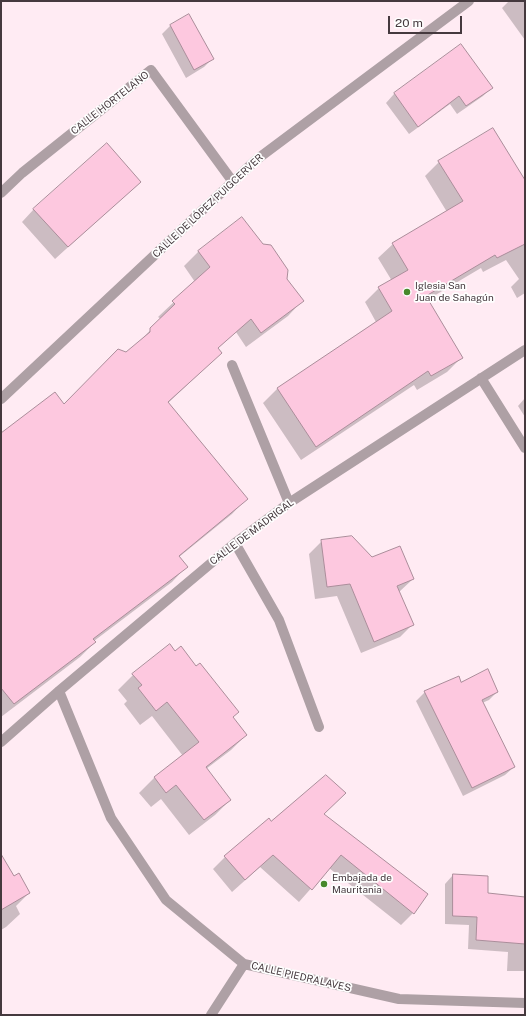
<!DOCTYPE html>
<html>
<head>
<meta charset="utf-8">
<style>
	body { margin:0 }
	#map { position:relative; width:526px; height:1016px; overflow:hidden; background:#ffebf3; font-family:"Public Sans",sans-serif }
	canvas { display:block }
	.frame { position:absolute; inset:0; border:2px solid #45393e; pointer-events:none }
	.scale { position:absolute; left:388px; top:16px; width:74px; height:18px; box-sizing:border-box; border:2px solid #45393e; border-top:0; padding-left:5px; font-size:12px; line-height:14px; white-space:nowrap; color:#45393e; -webkit-text-stroke:3px #fefefe; paint-order:stroke }
</style>
</head>
<body>
<div id="map">
<canvas width="526" height="1016"></canvas>
<div class="frame"></div>
<div class="scale">20 m</div>
</div>
<script>
const g = document.querySelector('canvas').getContext('2d');
g.lineJoin = 'round';
function fill(path, color) { g.fillStyle = color; g.fill(path, 'evenodd'); }
function stroke(path, color, width, dash) { g.strokeStyle = color; g.lineWidth = width; g.lineCap = dash ? 'butt' : 'round'; g.setLineDash(dash || []); g.stroke(path); }
function drawText(font, color, halo, rows, align = 'center') {
  g.font = font + ' "Public Sans",sans-serif'; g.lineWidth = 3.5; g.setLineDash([]); g.textBaseline = 'middle'; g.strokeStyle = halo; g.fillStyle = color; for (const [text, x, y, turn = 0] of rows) {
    g.save(); g.translate(x, y); g.rotate((+turn || 0) * Math.PI / 180); g.textAlign = isNaN(turn) ? turn : align; if (halo) g.strokeText(text, 0, 0); g.fillText(text, 0, 0); g.restore();
  }
}
const shadow = new Path2D(`
	M509 1H525V40L502 8Z
	M188 15 213 58 204 67 186 78 162 34 170 26Z
	M461 45 491 88 483 96 457 114 450 104 409 134 386 103 394 94Z
	M439 162 525 182V293L517 298 511 287 519 279 506 260 483 272 481 268 427 300 461 358 447 372 417 390 414 385 301 460 263 403 277 389 376 322 365 302 379 288 392 281 378 258 393 244 447 212 425 176Z
	M140 182 55 259 22 222 34 209Z
	M242 219 302 301 288 316 246 347 236 332 217 349 221 353 168 403 246 499 232 514 179 557 186 567 172 582 94 641 95 642 80 657 1 717V434L64 405 136 345 161 319 158 317 195 282 184 266 198 252Z
	M525 398V417L518 406Z
	M322 541 372 559 413 579 399 592 413 624 400 637 361 653 337 596 315 599 309 554Z
	M133 675 232 718 246 735 231 750 206 769 230 800 215 815 189 835 161 799 151 807 139 793 154 778 183 756 152 716 140 725 124 704 127 701 118 690Z
	M461 683 497 692 489 700 482 703 514 767 505 775 463 796 416 701 425 692Z
	M323 815 413 913 401 925 329 868 299 902 260 867 232 892 213 869 225 857 271 823Z
	M1 856 14 877 29 893 16 906 20 914 6 927 1 930Z
	M453 875 487 894 525 920V971H507L508 952 468 949 469 925 445 924V884Z`);
const building = new Path2D(`
	M189 14 214 59 194 70 170 25Z
	M461 44 493 88 466 106 459 96 418 127 394 93Z
	M493 128 525 180V244L497 258 495 255 426 296 463 358 431 376 428 371 316 447 277 388 392 311 378 287 408 270 392 243 463 201 438 161Z
	M107 143 141 182 68 247 33 209Z
	M242 217 263 244 271 245 288 270 287 279 304 301 261 333 251 319 218 348 222 353 168 402 248 499 179 556 188 567 93 639 96 642 14 704 1 688V433L55 392 64 404 118 349 126 352 150 332V328L175 304 172 301 210 267 198 251Z
	M352 536 372 557 400 546 414 579 397 586 414 625 374 642 350 584 327 587 321 540Z
	M170 644 175 651 181 646 196 666 200 663 239 712 233 717 247 735 206 767 231 800 204 820 176 785 166 793 154 777 199 742 167 702 156 711 138 688 142 685 132 674Z
	M488 669 498 692 482 700 515 767 472 788 424 691 459 676 461 682Z
	M326 775 346 793 324 814 428 894 414 914 341 855 312 890 273 855 245 880 224 856 269 818 271 821Z
	M1 854 14 876 19 873 30 893 1 910Z
	M453 874 488 876V893L525 897V944L476 940 477 917 453 916Z`);
const lane = new Path2D(`
	M232 365 289 503`);
const street = new Path2D(`
	M1 193 22 173 151 70 233 182
	M481 378 525 448
	M1 399 256 160 469 1
	M235 543 279 620 319 727
	M59 691 111 818 166 900 244 964 399 999 525 1003
	M1 742 59 691 235 543 289 503 525 350
	M211 1015 244 964`);
const markers = [
	[407,292,4,"#47892b"],
	[324,884,4,"#47892b"]
];
const streetNames = [
	["CALLE HORTELANO",110,103,-38],
	["CALLE DE LÓPEZ PUIGCERVER",208,206,-43],
	["CALLE DE MADRIGAL",252,532,-37],
	["CALLE PIEDRALAVES",301,977,13]
];
const poiNames = [
	["Iglesia San",415,286],
	["Juan de Sahagún",415,298],
	["Embajada de",332,878],
	["Mauritania",332,890]
];
fill(shadow, '#0003');
fill(building, '#fdc8df');
stroke(building, '#ab8d9a', 1);
stroke(lane, '#aea0a5', 10);
stroke(street, '#aea0a5', 10);
for (const [x, y, r, color] of markers) { const dot = new Path2D(); dot.arc(x, y, r, 0, 2 * Math.PI); g.fillStyle = color; g.fill(dot); stroke(dot, '#fefefe', 1.5); }
drawText('10px', '#45393e', '#fefefe', streetNames);
drawText('10px', '#45393e', '#fefefe', poiNames, 'left');
</script>
</body>
</html>
